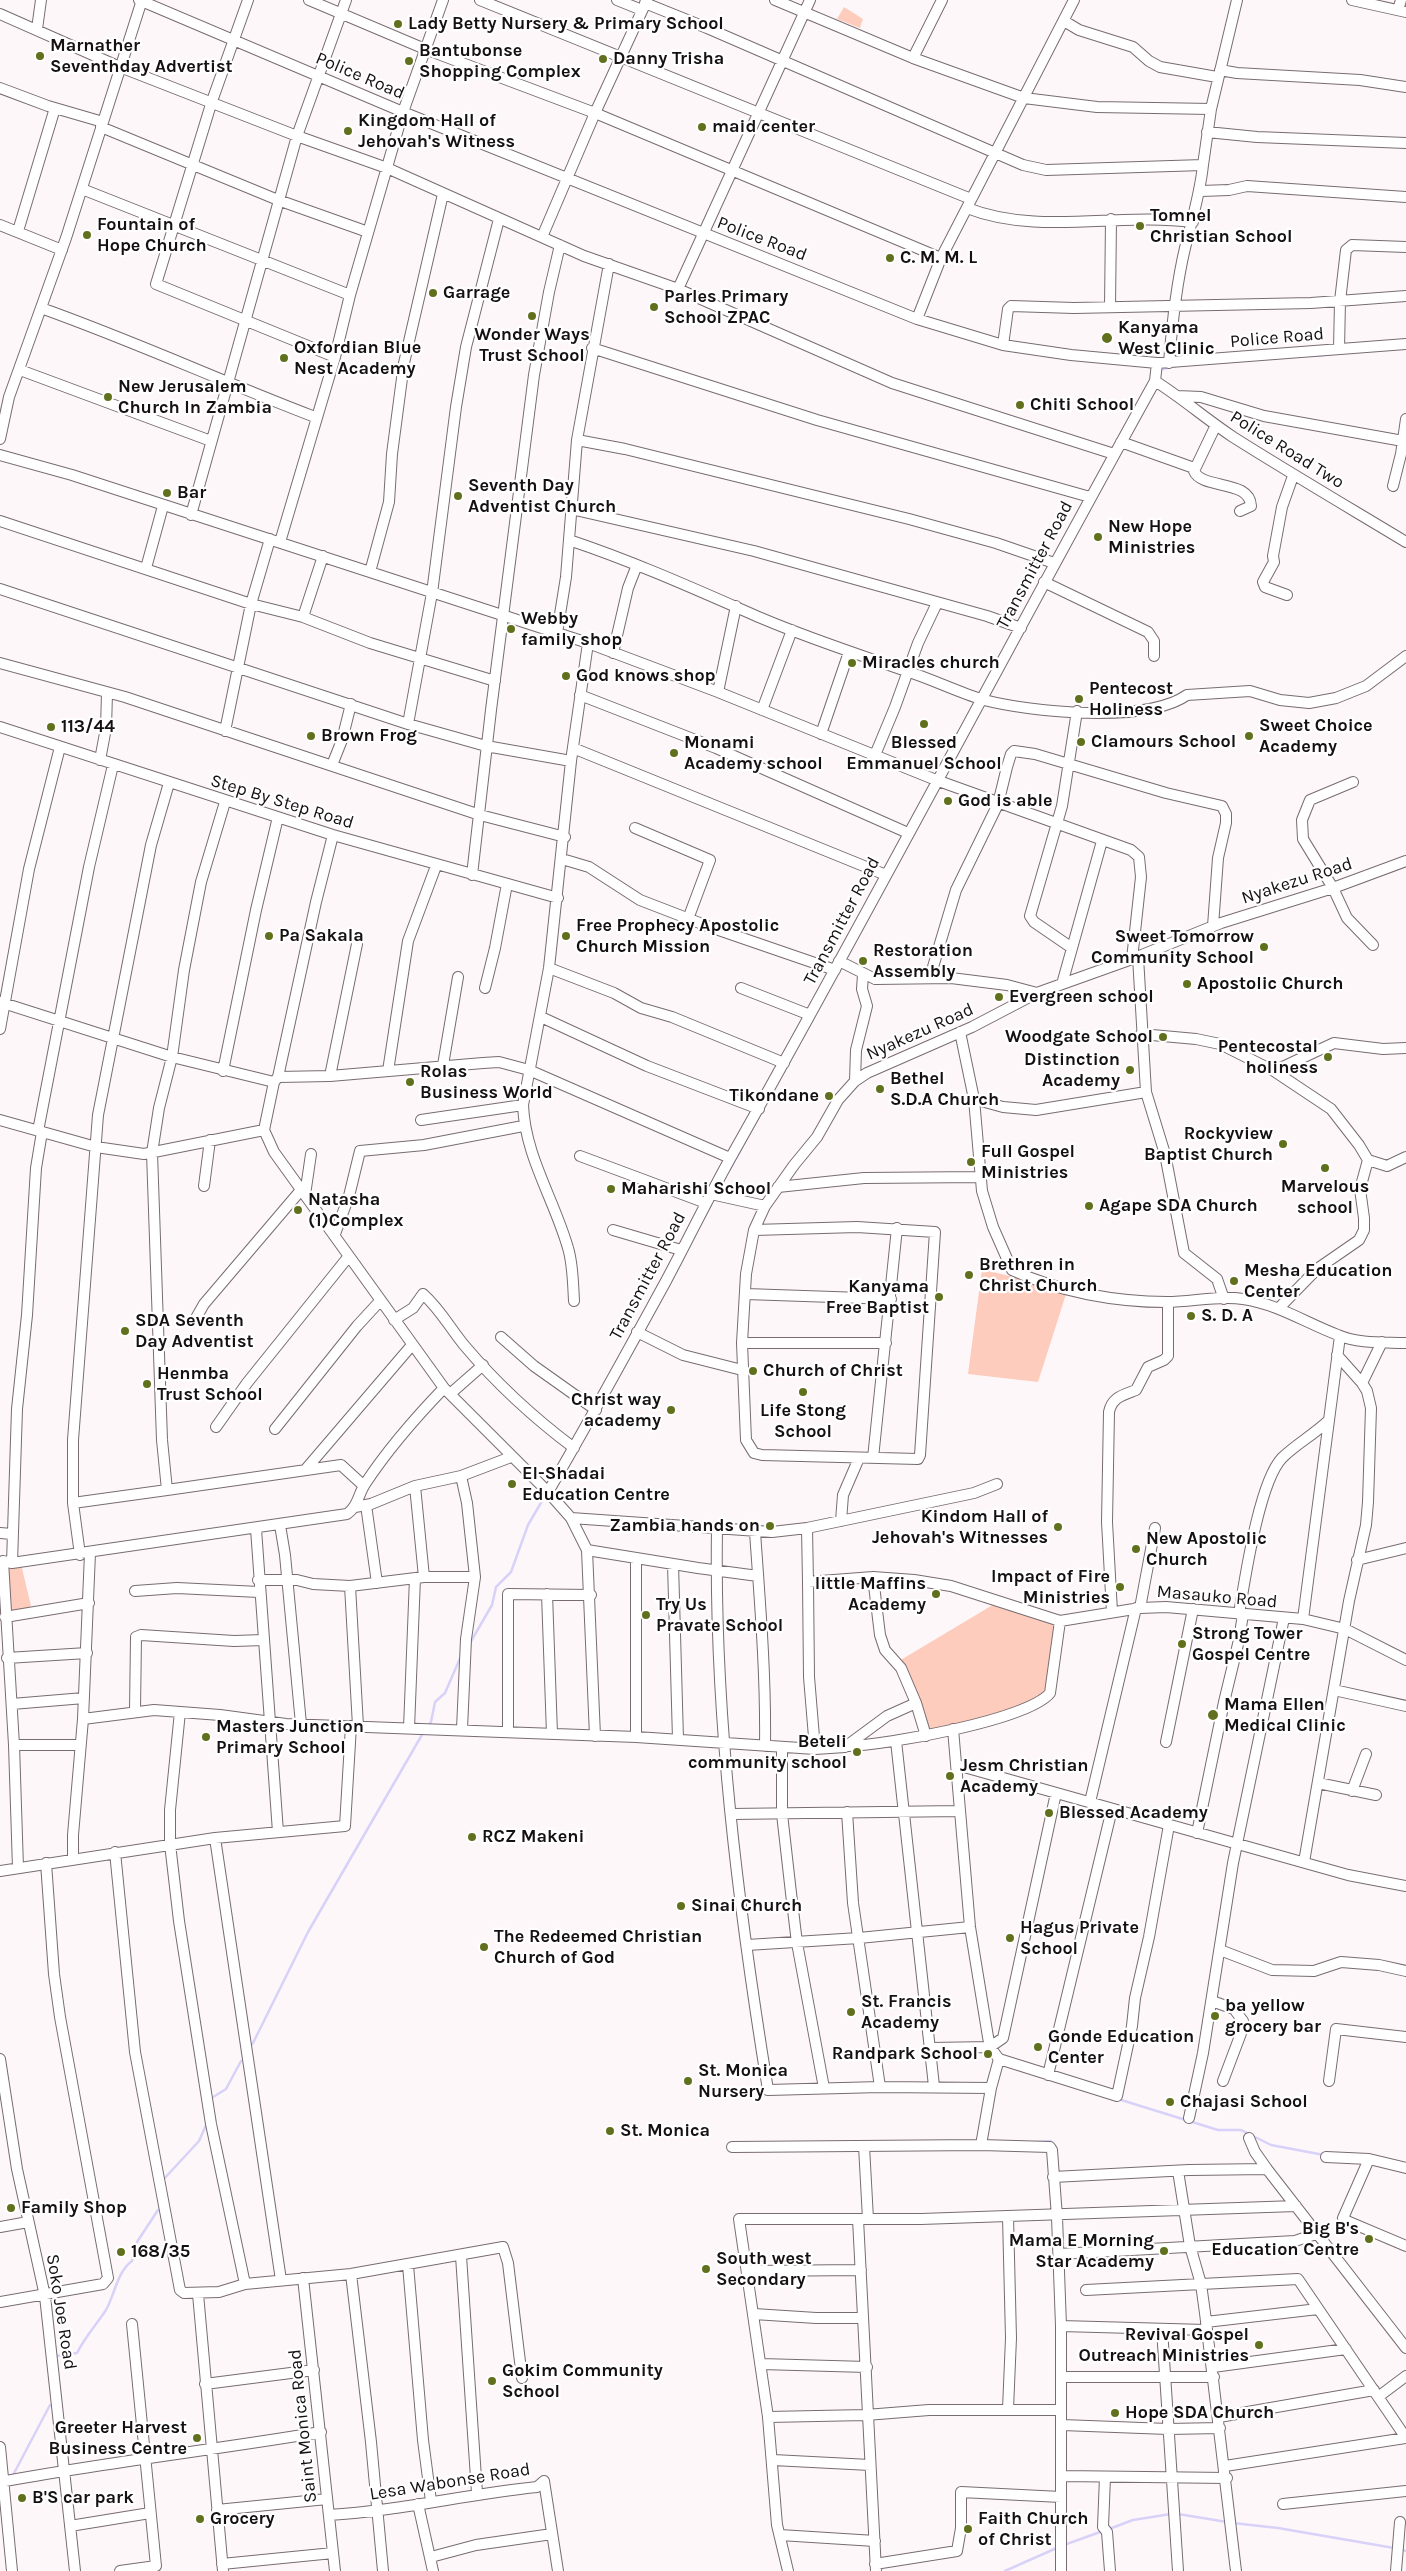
<!DOCTYPE html>
<html>
<head>
<meta charset="utf-8">
<style>
	body { margin:0 }
	canvas { display:block; background:#fdf7fa }
</style>
</head>
<body>
<canvas width="1406" height="2571"></canvas>
<script>
const g = document.querySelector('canvas').getContext('2d');
g.lineJoin = 'round';
function fill(path, color) { g.fillStyle = color; g.fill(path, 'evenodd'); }
function stroke(path, color, width, dash) { g.strokeStyle = color; g.lineWidth = width; g.lineCap = dash ? 'butt' : 'round'; g.setLineDash(dash || []); g.stroke(path); }
function drawText(font, color, halo, rows, align = 'center') {
  g.font = font + ' Karla,sans-serif'; g.lineWidth = 4.5; g.setLineDash([]); g.textBaseline = 'middle'; g.strokeStyle = halo; g.fillStyle = color; for (const [text, x, y, turn = 0] of rows) {
    g.save(); g.translate(x, y); g.rotate((+turn || 0) * Math.PI / 180); g.textAlign = isNaN(turn) ? turn : align; if (halo) g.strokeText(text, 0, 0); g.fillText(text, 0, 0); g.restore();
  }
}
const green = new Path2D(`
	M844 7 863 19 860 28 837 19Z
	M982 1269 1067 1291 1038 1382 968 1374Z
	M0 1560 21 1564 31 1606 12 1621 0 1617Z
	M996 1603 1058 1623 1048 1690 1029 1705 928 1732 899 1661Z`);
const stream = new Path2D(`
	M1311 356 1325 355
	M1159 370 1176 366
	M730 1169 761 1113
	M704 1218 711 1205
	M470 1643 492 1605 496 1587 511 1572 528 1525 542 1501 548 1496
	M428 1726 431 1722 435 1702 445 1693 461 1656
	M250 2046 253 2043 308 1932 423 1733
	M210 2099 226 2089 241 2061
	M1118 2099 1218 2130H1241L1271 2145 1324 2155
	M1035 2142 1051 2141 1052 2144
	M162 2181 199 2141 207 2123
	M56 2359V2356L77 2353C85 2337 96 2325 106 2310 115 2294 117 2272 132 2261L137 2242 158 2210
	M12 2477 50 2405
	M1178 2514 1227 2522
	M1233 2523 1278 2528 1394 2548
	M1109 2529 1133 2520 1171 2514
	M1064 2545 1103 2531
	M1400 2549 1406 2551
	M1005 2571 1059 2547`);
const minor = new Path2D(`
	M139 0 403 112 917 319 1003 345 1071 355 1157 363 1406 344
	M248 0 212 101 156 284 335 357
	M309 0 425 49 595 113 941 258
	M480 0 971 199
	M617 0 642 10
	M775 0 913 58 1024 98 1097 107 1211 109 1203 165
	M1352 0 1406 12
	M645 3 707 28 1023 165 1046 170 1203 165C1200 194 1192 220 1185 248 1176 286 1172 324 1169 363
	M1398 10 1401 0
	M0 14 120 67 297 136 387 168 584 256 678 289 892 383 1114 454
	M1064 21 1079 30 1133 47 1149 61 1160 67 1217 77
	M37 29 41 0
	M913 58 942 0
	M1220 70 1237 73 1360 80 1406 87
	M0 88 48 106 103 122
	M1211 109 1237 0
	M101 127 278 200 368 232
	M1207 132 1257 137 1406 143
	M82 189 350 295
	M1201 191 1229 190 1247 186 1406 197
	M967 208C1038 236 1119 212 1193 222
	M0 225 62 250
	M18 231 55 108
	M542 237 595 113 647 0
	M678 289 810 0
	M1110 307 1111 219
	M41 308C134 341 223 382 315 417
	M917 319 941 258 1074 0
	M1003 345 1008 309 1011 306 1074 308 1311 303 1406 296
	M592 348 817 420 1090 497
	M1339 349 1340 301 1346 250 1352 245 1406 247
	M20 370 211 441
	M1155 381C1182 398 1206 419 1233 437 1290 473 1348 507 1406 542
	M1177 396 1201 397 1264 416 1403 441
	M1216 425 1194 471C1202 490 1250 479 1251 506L1240 511
	M0 439 9 397 66 238 142 0
	M577 440 625 449 909 519 996 543 1054 563
	M1121 442 1194 468
	M0 455 72 475 588 643 718 692 936 780 1131 850 1139 857 1141 877 1132 959
	M1393 486 1401 454 1406 419
	M571 509 754 551 987 616 1021 628
	M191 515 297 136 346 0
	M0 521 251 604 303 617 370 643 495 681
	M569 540C635 562 697 590 761 618 808 638 857 654 906 671 932 679 957 692 984 700 1031 712 1146 724 1187 695L1250 691 1280 700 1309 703 1336 698 1366 686 1406 656
	M280 542 335 357 350 295 403 112 443 0
	M146 568 163 506
	M370 572 389 502 392 454 404 363 443 194
	M1044 582 1148 632 1154 641V656
	M0 589 408 724 486 746 571 761
	M1287 595 1265 587 1263 582 1274 562 1273 556 1282 507 1293 476
	M303 617 323 556
	M557 633 566 577 577 440 609 264
	M613 653 628 588 637 565
	M0 663 125 697 480 815 565 837
	M718 692 736 606
	M580 695 716 748 908 833
	M762 710 792 630
	M408 724 432 593 456 407 466 347 499 219
	M0 727 333 835 558 898
	M225 731 251 604 270 539
	M821 734 849 652
	M573 748 886 875
	M875 755 895 707 918 643 937 603
	M100 760 106 728 107 693
	M332 765 342 740 351 704
	M1353 782 1310 800 1302 820 1303 839 1333 888 1347 918 1373 945
	M635 828 710 860 688 919
	M562 859 589 867 640 900 710 927 835 970
	M472 875 491 710 534 375 549 292 560 245
	M1072 948 1034 922 1030 916 1062 806 1077 711
	M1138 957 1146 1092 1165 1154 1184 1253 1217 1279 1224 1299
	M839 961 875 979 951 978 1007 985 1037 993
	M549 968 614 993 641 1008 672 1017 784 1063
	M930 977 956 890 998 804 1007 767 1011 754 1014 751 1035 754 1166 793 1222 806 1226 814V823L1218 858 1213 926
	M1062 984 1102 841
	M485 988 495 948 507 884
	M741 988 810 1015
	M0 1002 172 1057 274 1082
	M541 1017 647 1066 759 1109
	M0 1029 29 869 60 747
	M960 1032 974 1099 982 1191 993 1227 1012 1270C1059 1292 1116 1302 1167 1302 1192 1302 1219 1295 1243 1299 1278 1304 1306 1323 1338 1335 1359 1344 1384 1342 1406 1343
	M1141 1034 1196 1039 1220 1044 1274 1071 1331 1109 1359 1145 1368 1160 1387 1166 1406 1157
	M443 1065 458 977
	M223 1071 256 910 278 817
	M388 1071 408 941 436 866
	M1274 1071 1334 1043 1383 1049 1406 1048
	M330 1076 357 944
	M278 1077 316 902 333 835
	M855 1081 856 1050 867 1006 862 989 863 975
	M974 1099 1003 1107 1036 1110 1146 1092
	M0 1120 96 1147 144 1154 264 1130 274 1082 278 1077 330 1076 483 1063 499 1062 529 1070 730 1158
	M421 1120 523 1105
	M264 1130 274 1152 444 1388 548 1492 571 1518 587 1550 595 1736
	M38 1131 89 867 113 765
	M580 1156 706 1203
	M204 1186 210 1140
	M778 1187 864 1178 979 1177
	M711 1194 765 1206
	M305 1195 311 1154
	M613 1230 681 1250
	M754 1230 857 1227 935 1232 920 1455 918 1459 762 1455 754 1453 746 1440 742 1343 746 1274 754 1230 765 1206 794 1165 817 1137 838 1100 855 1081 867 1073 972 1027 1037 993 1132 959 1221 923 1333 888 1406 861
	M335 1234 349 1196 360 1151 424 1145 523 1126
	M746 1294 891 1299
	M574 1301C573 1284 573 1264 568 1248 554 1199 525 1156 523 1105L549 968 571 761 588 643
	M1279 1308 1317 1269 1359 1240 1364 1230V1218L1360 1189 1368 1160
	M196 1318 204 1304 301 1190
	M394 1320 413 1308 423 1294C440 1309 450 1328 464 1345 496 1383 534 1418 574 1448
	M637 1332 683 1355 742 1370
	M501 1337 534 1366 596 1410
	M742 1343H886
	M1362 1383 1382 1342
	M450 1394 483 1365
	M216 1427 247 1383 349 1256
	M275 1429 357 1326 380 1301
	M873 1458 897 1228
	M306 1469 412 1345
	M461 1476 467 1503 475 1577
	M415 1486 424 1577
	M167 1490 341 1465 364 1486
	M548 1492C589 1422 627 1352 666 1281 688 1240 708 1198 731 1157 876 900 1012 639 1155 381L1157 363
	M73 1503 167 1490 162 1440 152 1153 159 1108 172 1057 184 970 201 882 225 802
	M366 1505 377 1583
	M355 1507 371 1504 415 1486 461 1476 511 1457
	M571 1518 772 1532 807 1528 974 1493 997 1484
	M841 1521 843 1495 859 1458
	M280 1525 285 1555 301 1724
	M807 1528 808 1582 873 1577 914 1580 951 1586 1060 1621 1140 1608 1166 1607 1303 1619 1345 1629 1406 1660
	M256 1529 278 1832
	M717 1529C714 1717 738 1905 768 2090L880 2087 991 2088
	M755 1532C760 1603 766 1674 765 1746
	M0 1533 12 1534
	M587 1550 698 1568 758 1576
	M80 1555 73 1503V1440L98 1115 151 845 169 783
	M636 1558V1737
	M1357 1560 1406 1548
	M12 1563 347 1514C358 1506 358 1495 365 1484 386 1452 418 1415 444 1388
	M673 1564 678 1739
	M873 1577 880 1635 885 1650 901 1668 916 1703
	M258 1580H297L313 1584 350 1586 424 1577H475L466 1639 462 1729
	M808 1582 809 1677 815 1749
	M350 1586 358 1726
	M135 1591 177 1588 259 1592
	M547 1594 552 1734
	M1140 1608 1155 1528
	M1112 1612 1107 1522 1109 1412C1112 1397 1123 1395 1136 1390L1148 1367 1164 1360 1168 1356V1302
	M1239 1614C1245 1579 1259 1482 1282 1458 1295 1445 1313 1435 1327 1422
	M5 1617 89 1603
	M1303 1619 1340 1336
	M7 1658 87 1653
	M1334 1690 1406 1706
	M12 1704 84 1698
	M135 1711 136 1637 141 1635 234 1641 264 1640
	M180 1712 170 1810V1844L179 1921 211 2124 245 2284 351 2274 503 2247 508 2263 522 2378
	M83 1719 90 1553
	M409 1728 415 1578
	M953 1729 970 1927 988 2037 990 2047 999 2059 1117 2096 1132 2026 1135 1998 1149 1937 1169 1825
	M508 1731V1594L591 1595
	M896 1741 934 2086
	M1166 1742 1193 1609
	M14 1745H80
	M848 1746C886 1745 1028 1720 1050 1693L1060 1621
	M782 1748V1814L791 1893 797 1943 824 2088
	M957 1765 1348 1875 1406 1886
	M1318 1783 1376 1795
	M1352 1791 1366 1754
	M1090 1802 1136 1608
	M847 1812 853 1903 880 2087
	M732 1814 959 1811
	M1197 1833 1224 1702 1239 1640 1243 1614
	M215 1838 281 2280
	M115 1852 135 2052 180 2290 184 2293 219 2292 245 2284
	M73 1858V1835L83 1719 154 1710 220 1715 286 1724 636 1737 815 1749 845 1747 887 1716 916 1703 926 1736
	M1304 1862 1349 1601 1366 1525 1368 1502 1371 1408 1367 1391 1362 1383 1337 1355
	M18 1868 14 1745 3 1561 12 1563 17 1409 27 1315 36 1168 42 1132
	M0 1871 215 1838 345 1826 351 1726
	M747 1945 859 1938 970 1927
	M1220 1950 1272 1970 1314 1971 1341 1962 1379 1965 1406 1971
	M1212 2001 1234 2009 1243 2021V2028L1223 2081
	M931 2048 990 2047 1003 2038 1056 1793
	M0 2059 17 2169 45 2296 75 2571
	M1048 2075 1112 1809
	M1329 2081 1336 2029 1406 2037
	M1189 2118 1203 2053 1233 1863 1284 1618
	M1249 2138 1255 2152 1267 2169 1406 2348
	M981 2145 991 2088 999 2059
	M864 2146 868 2219
	M732 2147 981 2145 1050 2147 1052 2150 1057 2217 1061 2326V2571
	M1326 2157 1369 2159 1406 2168
	M1369 2159 1343 2218 1347 2221 1406 2246
	M1178 2171 1190 2246 1201 2284 1205 2313 1236 2571
	M1053 2177 1189 2170 1267 2169
	M1008 2217 1011 2338 1008 2409
	M858 2219 876 2571
	M0 2227 28 2222
	M1059 2254 1295 2241 1316 2234
	M461 2256 477 2493
	M408 2265 423 2440 431 2501
	M747 2271 861 2270
	M351 2274 371 2442 383 2571
	M303 2278 335 2571
	M1086 2290 1298 2279 1406 2438
	M198 2294 223 2571
	M0 2302 103 2284 108 2278 60 2017 54 1974 46 1863
	M754 2314 816 2318H863
	M1206 2322 1318 2309
	M1061 2326 1206 2330
	M1162 2329 1178 2571
	M761 2364 867 2367
	M1213 2367 1346 2349
	M1062 2375 1063 2377H1214
	M205 2384 314 2370
	M1378 2397 1406 2376
	M768 2417 866 2415 929 2410H1061
	M1219 2417 1374 2390
	M1062 2425 1168 2429 1220 2428
	M0 2447 12 2571
	M773 2460 870 2465
	M1225 2466 1406 2438
	M1062 2476 1227 2478
	M1105 2477 1103 2527 1107 2532 1110 2571
	M0 2482C107 2462 214 2450 321 2432
	M418 2504 433 2571
	M1283 2504 1406 2491
	M217 2510 327 2499
	M329 2515C399 2511 467 2494 537 2487L544 2481 558 2571
	M70 2526 150 2513
	M780 2535 875 2541
	M431 2557 476 2545 552 2534
	M222 2564 333 2553
	M875 2564 957 2551 961 2528V2492L1061 2497
	M120 2571 156 2566 132 2324
	M788 2571 777 2525 768 2417 739 2219H921L1296 2206
	M1396 2571 1400 2522`);
const markers = [
	[398,24,5,"#60701d"],
	[40,56,5,"#60701d"],
	[603,59,5,"#60701d"],
	[409,61,5,"#60701d"],
	[702,127,5,"#60701d"],
	[348,131,5,"#60701d"],
	[1140,226,5,"#60701d"],
	[87,235,5,"#60701d"],
	[890,258,5,"#60701d"],
	[433,293,5,"#60701d"],
	[654,307,5,"#60701d"],
	[532,316,5,"#60701d"],
	[1107,338,6,"#60701d"],
	[284,358,5,"#60701d"],
	[108,397,5,"#60701d"],
	[1020,405,5,"#60701d"],
	[167,493,5,"#60701d"],
	[458,496,5,"#60701d"],
	[1098,537,5,"#60701d"],
	[511,629,5,"#60701d"],
	[852,663,5,"#60701d"],
	[566,676,5,"#60701d"],
	[1079,699,5,"#60701d"],
	[924,724,5,"#60701d"],
	[51,727,5,"#60701d"],
	[311,736,5,"#60701d"],
	[1249,736,5,"#60701d"],
	[1081,742,5,"#60701d"],
	[674,753,5,"#60701d"],
	[948,801,5,"#60701d"],
	[269,936,5,"#60701d"],
	[566,936,5,"#60701d"],
	[1264,947,5,"#60701d"],
	[863,961,5,"#60701d"],
	[1187,984,5,"#60701d"],
	[999,997,5,"#60701d"],
	[1163,1037,5,"#60701d"],
	[1328,1057,5,"#60701d"],
	[1130,1070,5,"#60701d"],
	[410,1082,5,"#60701d"],
	[880,1089,5,"#60701d"],
	[829,1096,5,"#60701d"],
	[1283,1144,5,"#60701d"],
	[971,1162,5,"#60701d"],
	[1325,1168,5,"#60701d"],
	[611,1189,5,"#60701d"],
	[1089,1206,5,"#60701d"],
	[298,1210,5,"#60701d"],
	[969,1275,5,"#60701d"],
	[1234,1281,5,"#60701d"],
	[939,1297,5,"#60701d"],
	[1191,1316,5,"#60701d"],
	[125,1331,5,"#60701d"],
	[753,1371,5,"#60701d"],
	[147,1384,5,"#60701d"],
	[803,1392,5,"#60701d"],
	[671,1410,5,"#60701d"],
	[512,1484,5,"#60701d"],
	[770,1526,5,"#60701d"],
	[1058,1527,5,"#60701d"],
	[1136,1549,5,"#60701d"],
	[1120,1587,5,"#60701d"],
	[936,1594,5,"#60701d"],
	[646,1615,5,"#60701d"],
	[1182,1644,5,"#60701d"],
	[1213,1715,6,"#60701d"],
	[206,1737,5,"#60701d"],
	[857,1752,5,"#60701d"],
	[950,1776,5,"#60701d"],
	[1049,1813,5,"#60701d"],
	[472,1837,5,"#60701d"],
	[681,1906,5,"#60701d"],
	[1010,1938,5,"#60701d"],
	[484,1947,5,"#60701d"],
	[851,2012,5,"#60701d"],
	[1215,2016,5,"#60701d"],
	[1038,2047,5,"#60701d"],
	[988,2054,5,"#60701d"],
	[688,2081,5,"#60701d"],
	[1170,2102,5,"#60701d"],
	[610,2131,5,"#60701d"],
	[11,2208,5,"#60701d"],
	[1369,2239,5,"#60701d"],
	[1164,2251,5,"#60701d"],
	[121,2252,5,"#60701d"],
	[706,2269,5,"#60701d"],
	[1259,2345,5,"#60701d"],
	[492,2381,5,"#60701d"],
	[1115,2413,5,"#60701d"],
	[197,2438,5,"#60701d"],
	[22,2498,5,"#60701d"],
	[200,2519,5,"#60701d"],
	[968,2529,5,"#60701d"]
];
const poiNames = [
	["Lady Betty Nursery & Primary School",408,24],
	["Marnather",50,46],
	["Seventhday Advertist",50,67],
	["Bantubonse",419,51],
	["Shopping Complex",419,72],
	["Danny Trisha",613,59],
	["Kingdom Hall of",358,121],
	["Jehovah's Witness",358,142],
	["maid center",712,127],
	["Tomnel",1150,216],
	["Christian School",1150,237],
	["Fountain of",97,225],
	["Hope Church",97,246],
	["C. M. M. L",900,258],
	["Garrage",443,293],
	["Parles Primary",664,297],
	["School ZPAC",664,318],
	["Kanyama",1118,328],
	["West Clinic",1118,349],
	["Wonder Ways",532,335,"center"],
	["Trust School",532,356,"center"],
	["Oxfordian Blue",294,348],
	["Nest Academy",294,369],
	["New Jerusalem",118,387],
	["Church In Zambia",118,408],
	["Chiti School",1030,405],
	["Seventh Day",468,486],
	["Adventist Church",468,507],
	["Bar",177,493],
	["New Hope",1108,527],
	["Ministries",1108,548],
	["Webby",521,619],
	["family shop",521,640],
	["Miracles church",862,663],
	["God knows shop",576,676],
	["Pentecost",1089,689],
	["Holiness",1089,710],
	["Sweet Choice",1259,726],
	["Academy",1259,747],
	["113/44",61,727],
	["Brown Frog",321,736],
	["Clamours School",1091,742],
	["Monami",684,743],
	["Academy school",684,764],
	["Blessed",924,743,"center"],
	["Emmanuel School",924,764,"center"],
	["God is able",958,801],
	["Free Prophecy Apostolic",576,926],
	["Church Mission",576,947],
	["Pa Sakala",279,936],
	["Sweet Tomorrow",1254,937,"right"],
	["Community School",1254,958,"right"],
	["Restoration",873,951],
	["Assembly",873,972],
	["Apostolic Church",1197,984],
	["Evergreen school",1009,997],
	["Woodgate School",1153,1037,"right"],
	["Pentecostal",1318,1047,"right"],
	["holiness",1318,1068,"right"],
	["Distinction",1120,1060,"right"],
	["Academy",1120,1081,"right"],
	["Rolas",420,1072],
	["Business World",420,1093],
	["Bethel",890,1079],
	["S.D.A Church",890,1100],
	["Tikondane",819,1096,"right"],
	["Rockyview",1273,1134,"right"],
	["Baptist Church",1273,1155,"right"],
	["Full Gospel",981,1152],
	["Ministries",981,1173],
	["Marvelous",1325,1187,"center"],
	["school",1325,1208,"center"],
	["Maharishi School",621,1189],
	["Natasha",308,1200],
	["(1)Complex",308,1221],
	["Agape SDA Church",1099,1206],
	["Brethren in",979,1265],
	["Christ Church",979,1286],
	["Mesha Education",1244,1271],
	["Center",1244,1292],
	["Kanyama",929,1287,"right"],
	["Free Baptist",929,1308,"right"],
	["S. D. A",1201,1316],
	["SDA Seventh",135,1321],
	["Day Adventist",135,1342],
	["Church of Christ",763,1371],
	["Henmba",157,1374],
	["Trust School",157,1395],
	["Christ way",661,1400,"right"],
	["academy",661,1421,"right"],
	["Life Stong",803,1411,"center"],
	["School",803,1432,"center"],
	["El-Shadai",522,1474],
	["Education Centre",522,1495],
	["Kindom Hall of",1048,1517,"right"],
	["Jehovah's Witnesses",1048,1538,"right"],
	["Zambia hands on",760,1526,"right"],
	["New Apostolic",1146,1539],
	["Church",1146,1560],
	["Impact of Fire",1110,1577,"right"],
	["Ministries",1110,1598,"right"],
	["little Maffins",926,1584,"right"],
	["Academy",926,1605,"right"],
	["Try Us",656,1605],
	["Pravate School",656,1626],
	["Strong Tower",1192,1634],
	["Gospel Centre",1192,1655],
	["Mama Ellen",1224,1705],
	["Medical Clinic",1224,1726],
	["Masters Junction",216,1727],
	["Primary School",216,1748],
	["Beteli",847,1742,"right"],
	["community school",847,1763,"right"],
	["Jesm Christian",960,1766],
	["Academy",960,1787],
	["Blessed Academy",1059,1813],
	["RCZ Makeni",482,1837],
	["Sinai Church",691,1906],
	["Hagus Private",1020,1928],
	["School",1020,1949],
	["The Redeemed Christian",494,1937],
	["Church of God",494,1958],
	["St. Francis",861,2002],
	["Academy",861,2023],
	["ba yellow",1225,2006],
	["grocery bar",1225,2027],
	["Gonde Education",1048,2037],
	["Center",1048,2058],
	["Randpark School",978,2054,"right"],
	["St. Monica",698,2071],
	["Nursery",698,2092],
	["Chajasi School",1180,2102],
	["St. Monica",620,2131],
	["Family Shop",21,2208],
	["Big B's",1359,2229,"right"],
	["Education Centre",1359,2250,"right"],
	["Mama E Morning",1154,2241,"right"],
	["Star Academy",1154,2262,"right"],
	["168/35",131,2252],
	["South west",716,2259],
	["Secondary",716,2280],
	["Revival Gospel",1249,2335,"right"],
	["Outreach Ministries",1249,2356,"right"],
	["Gokim Community",502,2371],
	["School",502,2392],
	["Hope SDA Church",1125,2413],
	["Greeter Harvest",187,2428,"right"],
	["Business Centre",187,2449,"right"],
	["B'S car park",32,2498],
	["Grocery",210,2519],
	["Faith Church",978,2519],
	["of Christ",978,2540]
];
const streetNames = [
	["Police Road",360,76,23],
	["Police Road",762,239,21],
	["Police Road",1277,338,-5],
	["Police Road Two",1287,450,32],
	["Transmitter Road",1035,565,-62],
	["Step By Step Road",282,802,17],
	["Nyakezu Road",1297,881,-18],
	["Transmitter Road",842,921,-62],
	["Nyakezu Road",920,1032,-24],
	["Transmitter Road",648,1276,-62],
	["Masauko Road",1217,1597,5],
	["Soko Joe Road",61,2312,81],
	["Saint Monica Road",303,2426,-96],
	["Lesa Wabonse Road",450,2482,-9]
];
fill(green, '#feccbc');
stroke(stream, '#d8d2f9', 2.5);
stroke(minor, '#786c72', 12);
stroke(minor, '#fff', 10);
for (const [x, y, r, color] of markers) { const dot = new Path2D(); dot.arc(x, y, r, 0, 2 * Math.PI); g.fillStyle = color; g.fill(dot); stroke(dot, '#fff', 2); }
drawText('bold 18px', '#151113', '#fff', poiNames, 'left');
drawText('18px', '#151113', '#fff', streetNames);
</script>
</body>
</html>
